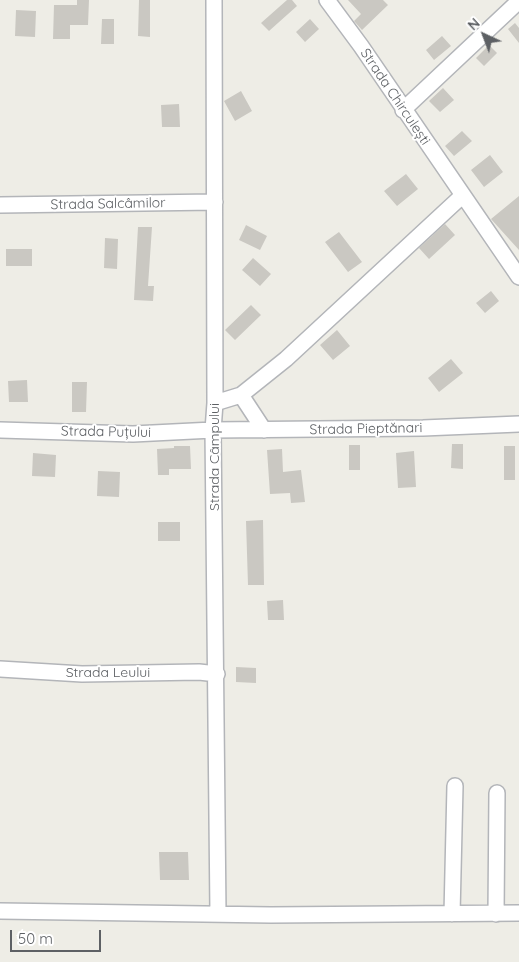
<!DOCTYPE html>
<html>
<head>
<meta charset="utf-8">
<style>
	body { margin:0 }
	#map { position:relative; width:519px; height:962px; overflow:hidden; background:#eeede6; font-family:Quicksand,sans-serif }
	canvas { display:block }
	.north { position:absolute; left:459px; top:10px; width:50px; height:50px; -webkit-text-stroke:4px #fff; paint-order:stroke; rotate:317deg; font-size:14px; font-weight:700; line-height:20px; text-align:center; color:#5d6064 }
	.north::after { content:''; display:block; margin:auto; width:18px; height:22px; background:#5d6064; clip-path:polygon(50% 0,100% 100%,50% 72%,0 100%) }
	.scale { position:absolute; left:10px; top:930px; width:91px; height:22px; box-sizing:border-box; border:2px solid #5d6064; border-top:0; padding-left:6px; font-size:15px; line-height:18px; white-space:nowrap; color:#5d6064; -webkit-text-stroke:4px #fff; paint-order:stroke }
</style>
</head>
<body>
<div id="map">
<canvas width="519" height="962"></canvas>
<div class="north">N</div>
<div class="scale">50 m</div>
</div>
<script>
const g = document.querySelector('canvas').getContext('2d');
g.lineJoin = 'round';
function fill(path, color) { g.fillStyle = color; g.fill(path, 'evenodd'); }
function stroke(path, color, width, dash) { g.strokeStyle = color; g.lineWidth = width; g.lineCap = dash ? 'butt' : 'round'; g.setLineDash(dash || []); g.stroke(path); }
function drawText(font, color, halo, rows, align = 'center') {
  g.font = font + ' Quicksand,sans-serif'; g.lineWidth = 4; g.setLineDash([]); g.textBaseline = 'middle'; g.strokeStyle = halo; g.fillStyle = color; for (const [text, x, y, turn = 0] of rows) {
    g.save(); g.translate(x, y); g.rotate((+turn || 0) * Math.PI / 180); g.textAlign = isNaN(turn) ? turn : align; if (halo) g.strokeText(text, 0, 0); g.fillText(text, 0, 0); g.restore();
  }
}
const building = new Path2D(`
	M77 0H89L88 25H70V39H53L54 5H77Z
	M139 0H150V37L138 36Z
	M287 0H292L297 6 269 31 261 23Z
	M348 0H383L388 5 362 30 354 21 361 14Z
	M16 10 36 11 35 37 15 36Z
	M102 19H114V44H101Z
	M310 19 319 29 305 42 296 32Z
	M515 23 519 28V43L508 29Z
	M442 36 451 46 434 60 426 50Z
	M489 45 497 53 484 66 476 58Z
	M443 88 454 100 440 112 429 101Z
	M241 91 252 111 235 121 224 101Z
	M179 104 180 127H162L161 105Z
	M462 131 472 141 454 156 445 146Z
	M490 155 503 172 484 187 471 170Z
	M406 174 418 189 397 206 384 191Z
	M519 196V250L491 219Z
	M445 224 455 235 429 259 419 248Z
	M246 225 267 236 260 250 239 240Z
	M138 227H152L148 286H154L153 301 134 300Z
	M339 232 362 262 348 272 325 242Z
	M105 238 118 239 117 269 104 268Z
	M6 249H32V266H6Z
	M253 258 271 274 260 286 242 270Z
	M491 291 499 301 485 313 476 303Z
	M251 305 261 315 235 340 225 330Z
	M337 330 350 346 333 360 320 345Z
	M451 359 463 373 439 392 428 378Z
	M27 380 28 402H9L8 381Z
	M72 382H87L86 412H72Z
	M452 444H463V469L451 468Z
	M349 445H360V470H349Z
	M174 446H190L191 469H169V475H158L157 449 174 448Z
	M504 446H515V480H504Z
	M282 449 283 472 301 470 305 502 291 503 290 493 270 494 267 450Z
	M414 451 416 487 398 488 396 453Z
	M33 453 56 455 55 477 32 476Z
	M98 471 120 472 119 497 97 496Z
	M263 520 264 585H248L246 521Z
	M158 522H180V541H158Z
	M283 600 284 620H268L267 601Z
	M236 667 256 668V683L236 682Z
	M159 852H188L189 880H160Z`);
const minor = new Path2D(`
	M214 0 215 403 213 430 218 914
	M327 0 361 46 519 277
	M403 110 519 1
	M0 205 215 202
	M241 395 264 430
	M215 403 241 395 286 359 462 196
	M0 430 133 434 213 430 423 428 519 424
	M0 669 82 674 199 672 217 674
	M0 911 271 915 519 913
	M452 914 455 786
	M496 914 497 793`);
const streetNames = [
	["Strada Chirculești",395,97,56],
	["Strada Salcâmilor",108,204,-1],
	["Strada Pieptănari",366,429,-1],
	["Strada Puțului",106,432,1],
	["Strada Câmpului",215,457,-90],
	["Strada Leului",108,673]
];
fill(building, '#cac8c2');
stroke(minor, '#b3b5b9', 18);
stroke(minor, '#fff', 15);
drawText('14px', '#5d6064', '#fff', streetNames);
</script>
</body>
</html>
